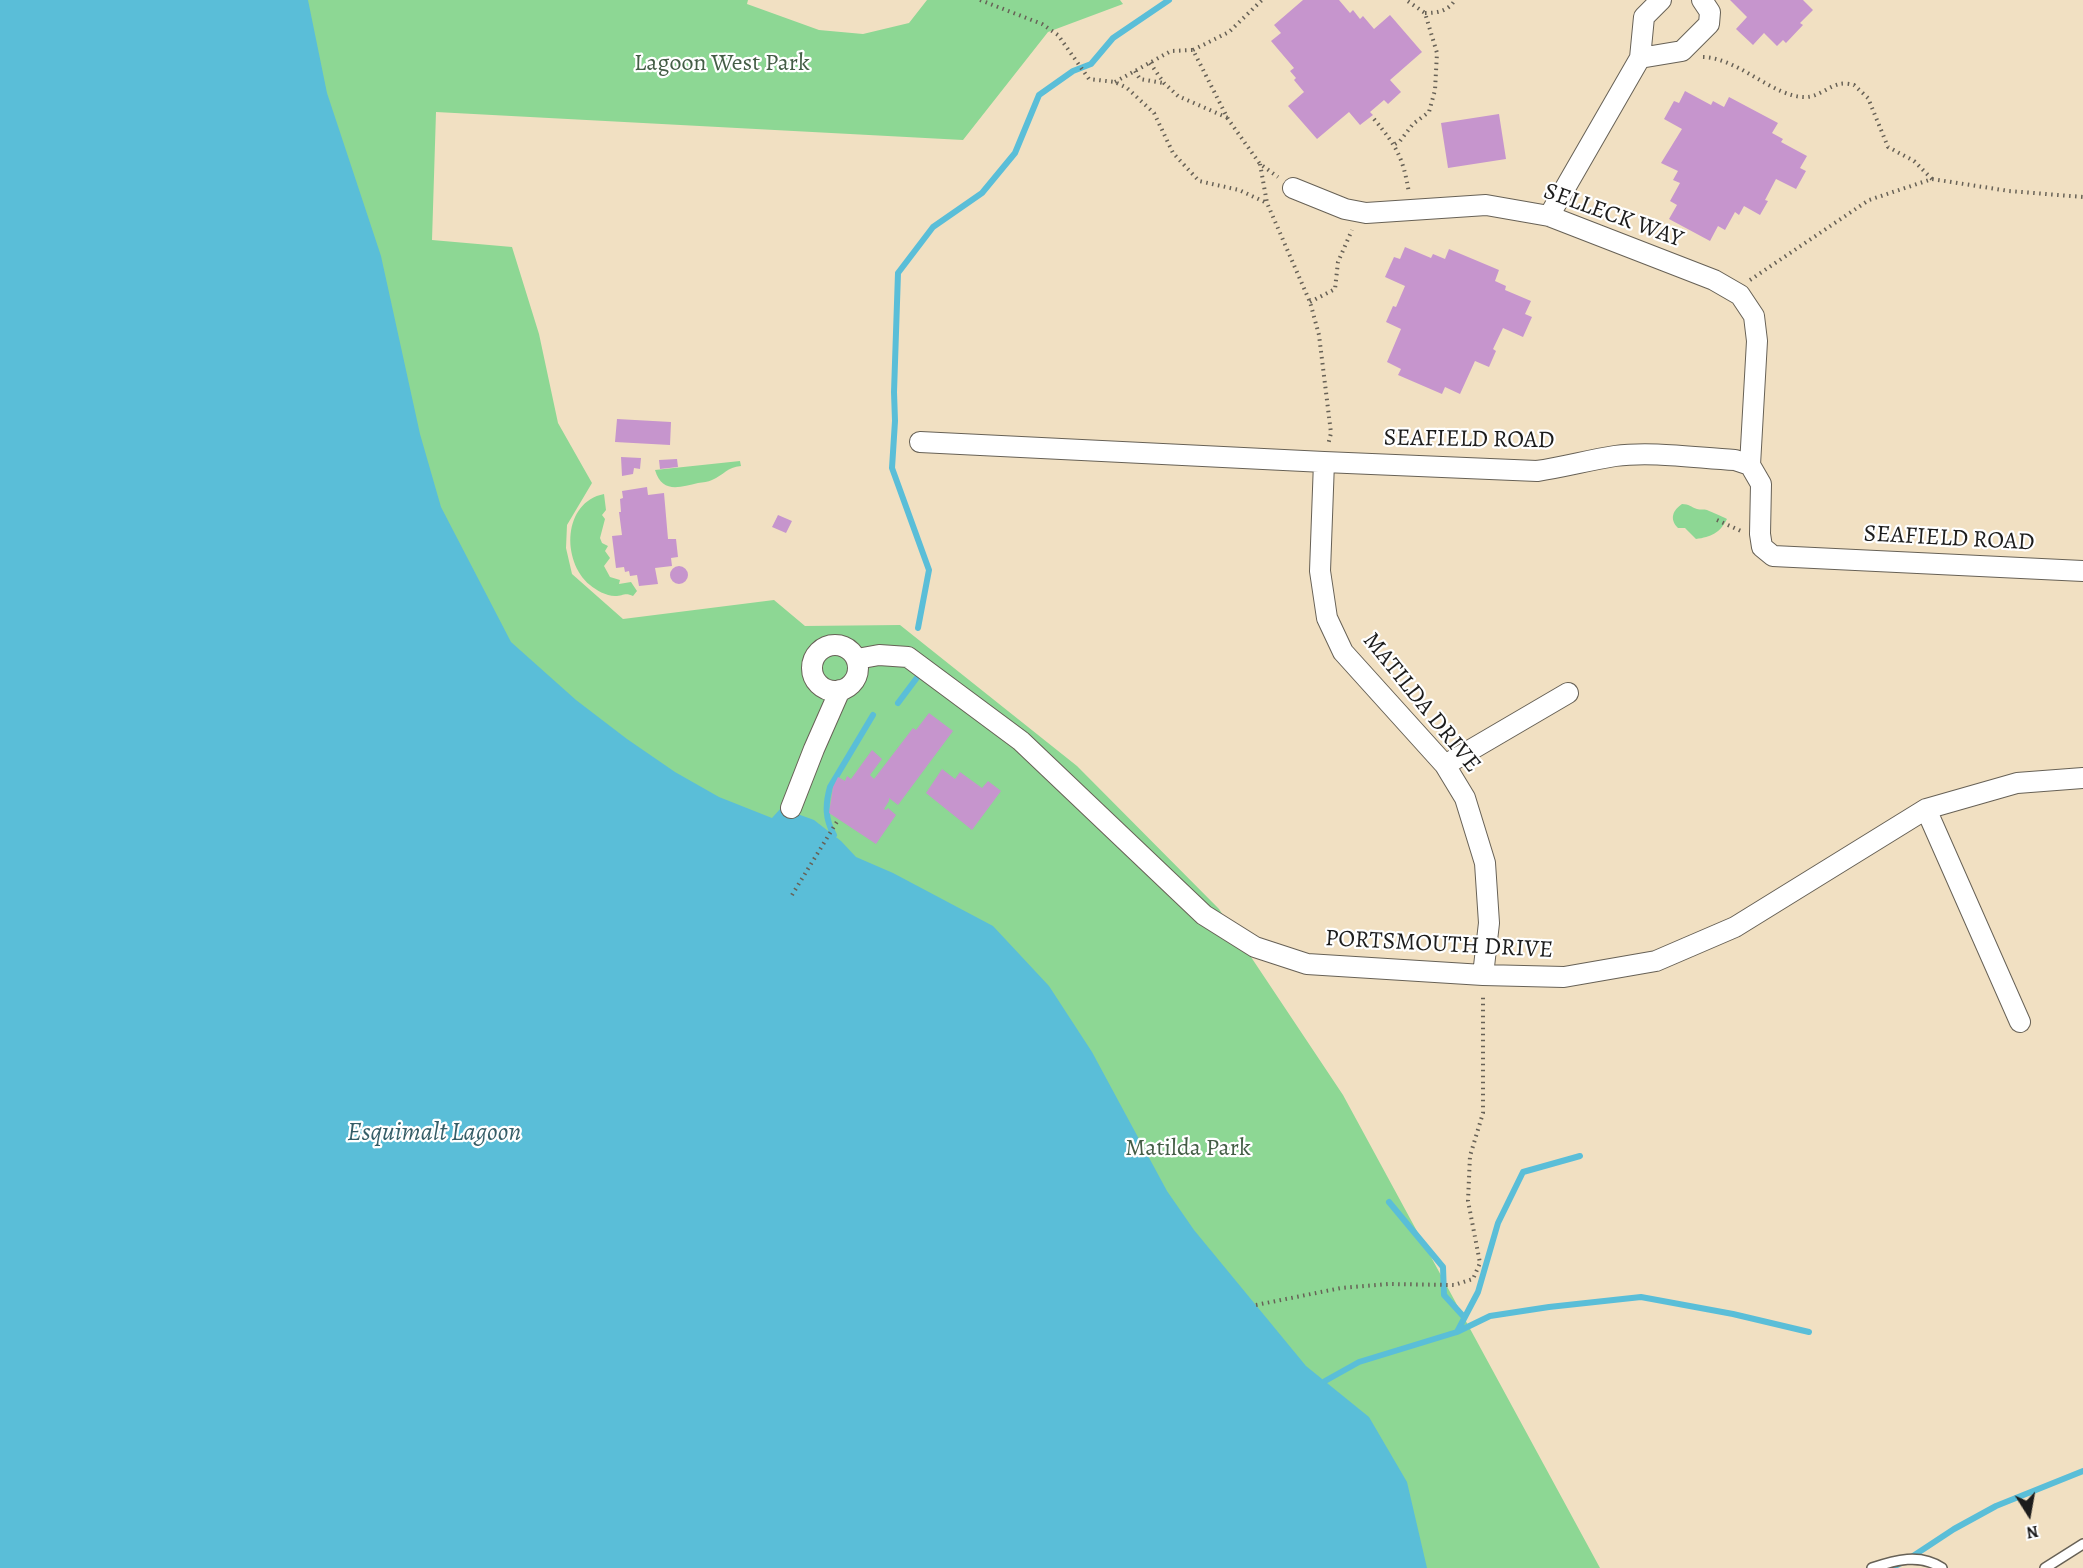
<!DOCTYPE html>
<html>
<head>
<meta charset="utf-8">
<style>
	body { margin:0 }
	#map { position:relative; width:2083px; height:1568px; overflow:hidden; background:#f1e0c2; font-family:Alegreya,serif }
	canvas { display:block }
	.north { position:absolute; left:1999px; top:1484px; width:60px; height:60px; -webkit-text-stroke:4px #fff; paint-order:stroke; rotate:169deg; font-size:16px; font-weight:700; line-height:24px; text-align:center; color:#1c1c1c }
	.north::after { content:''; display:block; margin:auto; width:21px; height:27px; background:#1c1c1c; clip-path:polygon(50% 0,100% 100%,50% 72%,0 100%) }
</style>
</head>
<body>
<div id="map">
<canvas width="2083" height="1568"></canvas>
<div class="north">N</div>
</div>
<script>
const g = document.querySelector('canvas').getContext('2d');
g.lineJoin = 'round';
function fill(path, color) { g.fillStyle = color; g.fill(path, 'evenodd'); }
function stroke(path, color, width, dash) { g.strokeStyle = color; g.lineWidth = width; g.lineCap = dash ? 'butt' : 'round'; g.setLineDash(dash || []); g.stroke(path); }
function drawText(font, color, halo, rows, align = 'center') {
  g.font = font + ' Alegreya,serif'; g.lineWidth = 4.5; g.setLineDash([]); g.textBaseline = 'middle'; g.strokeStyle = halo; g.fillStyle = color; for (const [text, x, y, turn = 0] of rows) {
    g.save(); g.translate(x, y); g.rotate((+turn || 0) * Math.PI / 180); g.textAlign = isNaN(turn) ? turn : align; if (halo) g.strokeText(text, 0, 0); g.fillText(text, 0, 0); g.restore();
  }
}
const green = new Path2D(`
	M0 0H748L747 4 819 30 863 34 909 23 927 0H1120L1123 4 1048 32 963 140 436 112 432 240 512 247 539 334 558 423 592 483 567 525 566 548 572 574 623 619 774 600 805 626 900 625 1077 766 1219 909 1343 1095 1600 1568H0Z
	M740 461 741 466C727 467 724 475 712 480 708 482 703 482 698 483 680 487 662 494 655 470Z
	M604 494 606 510 602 515 605 519 600 538 602 543 608 546 605 551 610 558 604 566 610 577 620 580 619 584 631 582 637 591 633 596C625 592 623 596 615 596 606 596 596 590 590 585 561 561 563 502 604 494Z
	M1682 504C1689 504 1691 507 1697 509 1700 510 1704 509 1707 510 1712 512 1723 517 1727 519 1720 533 1711 537 1696 539L1685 528H1678C1669 519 1673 510 1682 504Z`);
const water = new Path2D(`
	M0 0H308L327 93 381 256 420 434 441 507 511 642 576 700 627 739 675 772 719 797 772 818 781 808 814 820 841 841 856 857 893 873 993 926 1049 986 1092 1052 1167 1191 1194 1230 1306 1366 1369 1417 1407 1482 1427 1568H0Z`);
const stream = new Path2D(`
	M918 628 929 570 892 468 895 421 894 392 898 273 933 227 982 193 1015 153 1039 95 1073 71 1091 64 1113 38 1169 0
	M898 703 916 679
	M834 835C825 819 825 805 830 787L873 715
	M1389 1202 1443 1267 1444 1295 1464 1317
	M1457 1332 1490 1316 1549 1307 1641 1297 1733 1314 1809 1332
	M1325 1381 1359 1362 1457 1332 1478 1292 1498 1223 1523 1172 1580 1156
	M1910 1558 1954 1529 1996 1506 2083 1471
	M1891 1568 1901 1563`);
const building = new Path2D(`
	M1303 0H1339L1350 13 1353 10 1360 19 1363 16 1374 29 1390 15 1422 52 1390 80 1401 92 1388 104 1384 100 1370 112 1373 115 1360 125 1349 112 1317 139 1288 106 1304 92 1294 80 1296 78 1290 71 1294 68 1271 41 1281 33 1274 25Z
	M1730 0H1803L1813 10 1800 23 1803 25 1786 43 1783 40 1777 46 1764 33 1753 45 1736 29 1747 17Z
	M1685 91 1711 105 1713 101 1724 107 1729 97 1778 123 1772 133 1783 139 1781 142 1807 156 1800 168 1806 171 1796 189 1776 179 1765 200 1768 201 1760 215 1744 206 1739 215 1735 212 1725 230 1718 226 1710 241 1669 219 1677 205 1670 201 1680 183 1673 180 1678 171 1661 163 1682 129 1664 119 1674 101 1679 103Z
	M1499 114 1506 159 1448 168 1441 123Z
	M1405 247 1431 258 1433 254 1445 259 1449 249 1499 270 1495 281 1506 286 1505 290 1531 301 1525 314 1532 317 1523 337 1503 328 1493 349 1496 351 1489 367 1475 361 1460 394 1445 387 1442 394 1398 375 1401 369 1387 362 1401 329 1386 322 1393 306 1396 307 1405 286 1385 277 1394 257 1400 259Z
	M617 419 671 422 670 445 615 442Z
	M621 457 641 458 640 469 634 468 633 474 622 476Z
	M677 459 678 467 660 469 659 460Z
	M647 487 648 495 664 493 668 539H676L678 557 671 558 672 566 655 568 658 584 639 586 637 575 630 576 629 571 625 572 624 567 616 568 612 536 622 535 619 512H621L620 499 623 498 622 491Z
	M778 515 792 521 786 533 772 527Z
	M670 575a9 9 0 1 1 18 0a9 9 0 1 1-18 0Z
	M929 713 953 731 898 805 889 798V801L884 809 886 810 888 808 896 815 876 844 829 813 833 787 838 777 845 781 847 776 851 779 872 750 882 759 870 775 874 779 913 728 916 730Z
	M942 769 955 779 960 772 982 788 988 781 1001 791 972 830 926 793Z`);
const path = new Path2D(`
	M980 0 1042 24 1058 35 1089 79 1115 82 1127 88 1154 113 1173 153 1199 181 1239 190 1267 203
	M1425 13C1438 13 1448 11 1455 0
	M1193 50 1229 32 1262 0
	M1703 57C1739 58 1774 98 1806 97 1818 97 1829 86 1840 84 1844 83 1850 84 1854 85L1868 98 1888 147 1914 161 1932 179
	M1150 63 1164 83 1178 96 1228 118
	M1135 71 1140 79 1163 83
	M1115 82 1171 51 1193 50 1228 119 1260 164 1278 177
	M1374 119C1397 147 1403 157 1409 193
	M1395 144 1400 141 1413 124 1429 112 1435 90 1437 53 1425 13 1406 0
	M1260 164 1267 203 1310 302 1319 335 1331 433 1328 445
	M1750 280 1869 200 1932 179 2009 191 2083 197
	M1310 302 1335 289 1338 262 1352 230
	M1717 520 1741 531
	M792 895 838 820
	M1256 1305 1341 1288 1388 1284 1454 1285 1473 1279 1480 1263 1468 1201 1470 1156 1483 1113V994`);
const lane = new Path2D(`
	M1872 1568C1895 1560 1920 1553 1942 1568
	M2045 1568 2083 1544`);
const street = new Path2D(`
	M1640 58 1682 51 1709 24 1710 12 1702 0
	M1293 188 1345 209 1366 213 1486 205 1549 216 1714 280 1740 295 1754 316 1757 341 1750 465
	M1549 216 1640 58 1644 17 1661 0
	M920 442 1324 462 1537 471C1564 467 1589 460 1615 456 1652 451 1697 458 1735 460L1750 465 1761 484 1760 534 1762 547 1773 556 2083 571
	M1324 462 1320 571 1327 618 1343 652 1445 765 1465 798 1485 863 1489 923 1483 975
	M812 668a23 23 0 1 1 46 0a23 23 0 1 1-46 0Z
	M857 659 879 655 908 657 1021 741 1204 915 1255 947 1307 964 1483 975 1564 977 1656 961 1735 927 1926 809 2017 783 2083 778
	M1445 765 1568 693
	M791 808 814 749 840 690
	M1926 809 2020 1022`);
const parkNames = [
	["Lagoon West Park",722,64],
	["Matilda Park",1188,1149]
];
const streetNames = [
	["SELLECK WAY",1613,216,20],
	["SEAFIELD ROAD",1469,440,1],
	["SEAFIELD ROAD",1949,539,3],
	["MATILDA DRIVE",1421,703,51],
	["PORTSMOUTH DRIVE",1439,945,3]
];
const waterNames = [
	["Esquimalt Lagoon",434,1134]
];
fill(green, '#8dd794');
fill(water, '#5abed8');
stroke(stream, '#5abed8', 6);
fill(building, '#c695cd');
stroke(lane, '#676156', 12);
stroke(street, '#676156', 22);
stroke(path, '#676156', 4, [1.5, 4.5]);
stroke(lane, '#fff', 9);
stroke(street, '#fff', 20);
drawText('24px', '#445d46', '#fff', parkNames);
drawText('24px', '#1c1c1c', '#fff', streetNames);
drawText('italic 26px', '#355d67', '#fff', waterNames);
</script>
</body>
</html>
